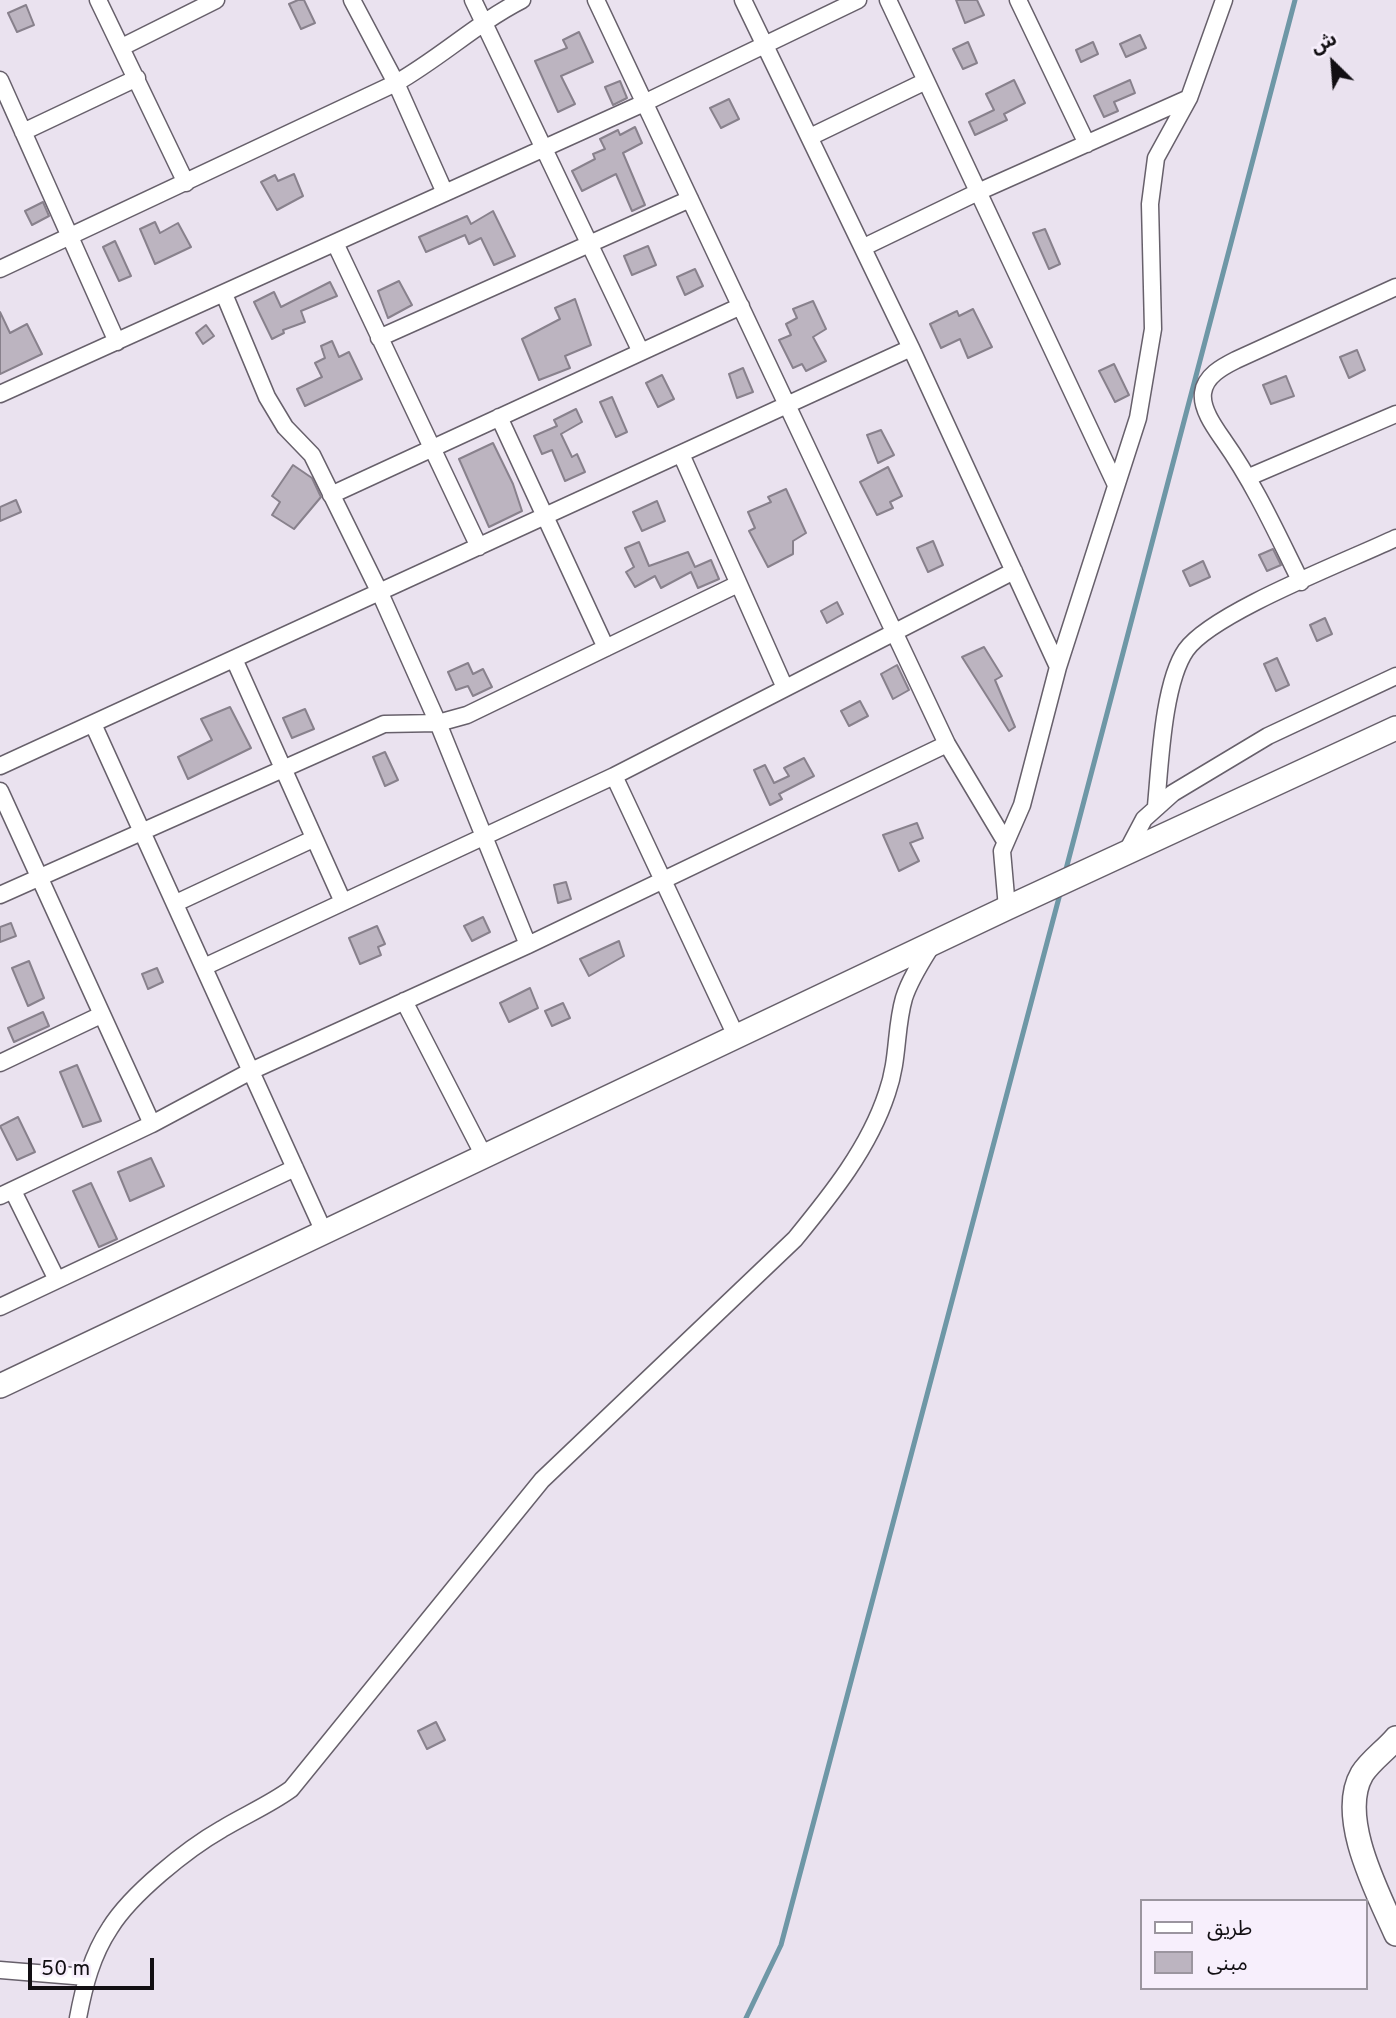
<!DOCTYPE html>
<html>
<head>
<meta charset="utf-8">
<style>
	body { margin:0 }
	#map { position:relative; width:1396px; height:2018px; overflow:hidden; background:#eae2ef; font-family:Overpass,"Noto Sans Arabic",sans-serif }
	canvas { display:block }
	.legend { position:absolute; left:1140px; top:1899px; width:228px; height:91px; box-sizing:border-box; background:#f7effc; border:2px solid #9b959f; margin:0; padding:9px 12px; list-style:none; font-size:21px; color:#120f13 }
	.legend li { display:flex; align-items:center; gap:14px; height:35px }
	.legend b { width:35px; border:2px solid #9b959f }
	.north { position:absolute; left:1298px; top:28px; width:70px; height:70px; -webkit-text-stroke:5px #f7effc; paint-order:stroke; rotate:335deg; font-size:19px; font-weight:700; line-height:28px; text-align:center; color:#120f13 }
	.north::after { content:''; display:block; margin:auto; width:24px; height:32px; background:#120f13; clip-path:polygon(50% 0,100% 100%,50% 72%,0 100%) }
	.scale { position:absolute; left:28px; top:1958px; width:126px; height:32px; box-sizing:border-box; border:4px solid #120f13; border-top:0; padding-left:9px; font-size:21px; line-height:24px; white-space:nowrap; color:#120f13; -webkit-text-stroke:5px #f7effc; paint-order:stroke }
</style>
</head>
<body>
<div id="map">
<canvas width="1396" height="2018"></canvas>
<ul class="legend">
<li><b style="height:9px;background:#fff"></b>طريق</li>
<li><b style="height:19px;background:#bcb4c0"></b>مبنى</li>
</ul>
<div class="north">ش</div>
<div class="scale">50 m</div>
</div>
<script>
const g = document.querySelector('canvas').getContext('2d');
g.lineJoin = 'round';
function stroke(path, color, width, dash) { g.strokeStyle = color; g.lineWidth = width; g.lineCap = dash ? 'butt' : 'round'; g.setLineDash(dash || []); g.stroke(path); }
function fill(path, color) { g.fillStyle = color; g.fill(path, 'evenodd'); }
const stream = new Path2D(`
	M1065 873 1295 0
	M746 2018 781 1945 1061 890`);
const building = new Path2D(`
	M298 0H304L315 23 301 29 289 4Z
	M956 0H977L984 15 965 23Z
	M26 5 34 25 17 32 8 13Z
	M579 32 593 62 561 76 575 104 558 112 535 61 567 48 563 40Z
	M1140 35 1146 48 1126 57 1120 44Z
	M968 42 977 63 963 69 953 49Z
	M1093 42 1098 54 1081 62 1076 50Z
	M1014 80 1025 103 1004 114 1007 120 975 135 969 122 994 110 986 94Z
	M1130 80 1135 93 1114 102 1118 111 1104 117 1094 96Z
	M620 81 627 98 613 105 605 87Z
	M729 99 739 119 721 128 710 108Z
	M635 127 642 143 623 153 645 205 632 211 616 174 582 191 572 171 595 159 593 154 605 149 600 139 618 130 620 135Z
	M294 174 303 196 277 210 261 182 275 175 278 181Z
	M43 202 49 216 32 225 25 211Z
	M493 211 515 256 494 265 481 238 469 244 465 235 426 252 419 237 467 216 471 224Z
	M155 222 160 233 178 223 191 247 155 264 140 229Z
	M1045 229 1060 264 1049 269 1033 233Z
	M115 241 131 276 119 281 103 247Z
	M648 246 656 265 632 275 624 256Z
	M695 269 703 286 685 295 677 277Z
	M399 281 412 305 388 318 378 291Z
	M330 282 337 296 301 311 305 322 283 330 284 333 272 339 254 302 274 292 281 307Z
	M575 299 591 345 565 356 570 368 539 380 522 339 560 319 555 308Z
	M813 301 826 329 813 337 826 361 806 371 802 364 793 368 779 340 791 335 786 324 797 318 793 309Z
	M973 309 992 347 968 358 960 339 941 348 930 324 957 311 959 316Z
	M0 312 10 333 27 324 42 354 0 374Z
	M206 325 214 336 203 344 196 333Z
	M332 341 339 357 349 352 362 379 305 406 297 389 322 377 315 363 325 358 321 346Z
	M1357 350 1365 370 1349 378 1340 357Z
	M1114 364 1129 395 1115 402 1099 371Z
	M743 368 753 392 737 398 729 374Z
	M662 375 674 399 658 407 646 383Z
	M1286 376 1294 396 1271 404 1263 385Z
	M612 397 627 432 616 437 600 402Z
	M576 409 582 422 561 434 572 457 577 454 585 472 565 481 552 450 542 454 534 436 557 426 554 420Z
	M881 430 894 455 878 463 867 435Z
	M493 443 513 484 522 511 489 527 459 459Z
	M293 465 312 478 321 497 294 529 272 515 280 502 272 496Z
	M888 467 902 496 890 502 893 508 877 515 860 482Z
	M786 489 806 533 793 541V554L768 567 749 531 755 528 748 512 771 502 768 497Z
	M16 500 21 512 0 521V507Z
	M657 501 665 521 642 531 633 512Z
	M933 541 943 565 928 572 917 548Z
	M639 542 649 566 688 552 695 567 711 560 719 579 698 588 691 572 661 588 655 576 635 587 626 572 634 567 625 548Z
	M1273 549 1281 565 1267 571 1259 555Z
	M1203 561 1210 577 1190 586 1183 571Z
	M837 602 843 614 827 623 821 611Z
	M1325 618 1332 634 1317 641 1310 625Z
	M984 647 1002 676 995 680 1015 727 1009 731 962 657Z
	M1277 658 1289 685 1276 691 1264 664Z
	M468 663 473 674 483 669 492 687 473 696 468 686 456 690 448 672Z
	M897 665 909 690 893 699 881 674Z
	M860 701 868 716 849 726 841 711Z
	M230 707 251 748 188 779 178 757 212 740 201 719Z
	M305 709 314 729 292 738 283 718Z
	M385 752 398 780 385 786 373 757Z
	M804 758 814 776 779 794 782 799 770 805 754 770 765 765 774 783 789 776 784 768Z
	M917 823 923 838 910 843 919 861 899 871 883 835Z
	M566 882 571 899 558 903 554 885Z
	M483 917 490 932 472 941 464 926Z
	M11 923 16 936 0 942V927Z
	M377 926 385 944 378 947 381 955 360 964 349 938Z
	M619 941 624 956 589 976 580 959Z
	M29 961 44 998 28 1006 12 968Z
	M157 968 163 982 148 989 142 974Z
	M530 988 538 1008 509 1022 500 1003Z
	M563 1003 570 1018 552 1026 545 1011Z
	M43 1012 49 1026 14 1042 8 1028Z
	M77 1065 101 1121 83 1127 60 1072Z
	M18 1117 35 1152 17 1160 0 1126Z
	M151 1158 164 1186 130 1201 118 1172Z
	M91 1183 117 1239 99 1247 73 1191Z
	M436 1722 445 1740 427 1749 418 1731Z`);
const street = new Path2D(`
	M98 0 186 183
	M352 0 396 83 445 193
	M473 0 640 350
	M596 0 947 744 1005 841
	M743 0 911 348 1058 667
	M888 0 1116 485
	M1018 0 1087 144
	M122 47 216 0
	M0 80 117 342
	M23 132 137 78
	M810 137 926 81
	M335 243 479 547
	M864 247 978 192 1189 98
	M0 269 396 83C440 58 477 23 522 0
	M224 294 267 397 285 427 312 455 380 593 438 723 528 945
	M379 338 690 199
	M0 394 644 103 858 0
	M499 417 606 648
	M681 454 785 688
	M1249 477 1396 414
	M331 495 741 306
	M1301 582C1277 534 1255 485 1224 441 1215 428 1201 409 1203 393 1205 376 1222 367 1236 360L1396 287
	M234 659 343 902
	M93 724 324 1232
	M0 766 911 348
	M614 776 737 1038
	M0 791 152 1124
	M1156 806C1160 765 1163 683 1186 650 1213 612 1348 561 1396 538
	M1126 853 1144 819 1173 793 1268 736 1396 676
	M0 895 384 724 438 723 467 715 738 584
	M176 903 313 839
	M1007 908 1002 851 1022 805 1058 667 1138 418 1153 329 1150 204 1156 158 1189 98 1224 0
	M204 967 614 776 1014 571
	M404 1001 484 1156
	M0 1063 101 1015
	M13 1191 57 1280
	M0 1196 152 1124 251 1071 528 945 947 744
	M0 1307 295 1168
	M0 1970 86 1977
	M78 2018C84 1986 92 1955 110 1928 131 1894 187 1849 222 1829 245 1815 269 1805 291 1789L542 1480 795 1239C831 1195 869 1148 887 1093 899 1059 895 1029 904 998 910 979 922 961 932 945`);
const secondary = new Path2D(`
	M0 1386 1007 908 1396 728
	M1396 1738C1386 1750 1370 1761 1362 1774 1337 1817 1378 1893 1396 1934`);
stroke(stream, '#6e97a6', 5);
fill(building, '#bcb4c0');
stroke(building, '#88818c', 2);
stroke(street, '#67606b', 19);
stroke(secondary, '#67606b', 26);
stroke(street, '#fff', 16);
stroke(secondary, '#fff', 23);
</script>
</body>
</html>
